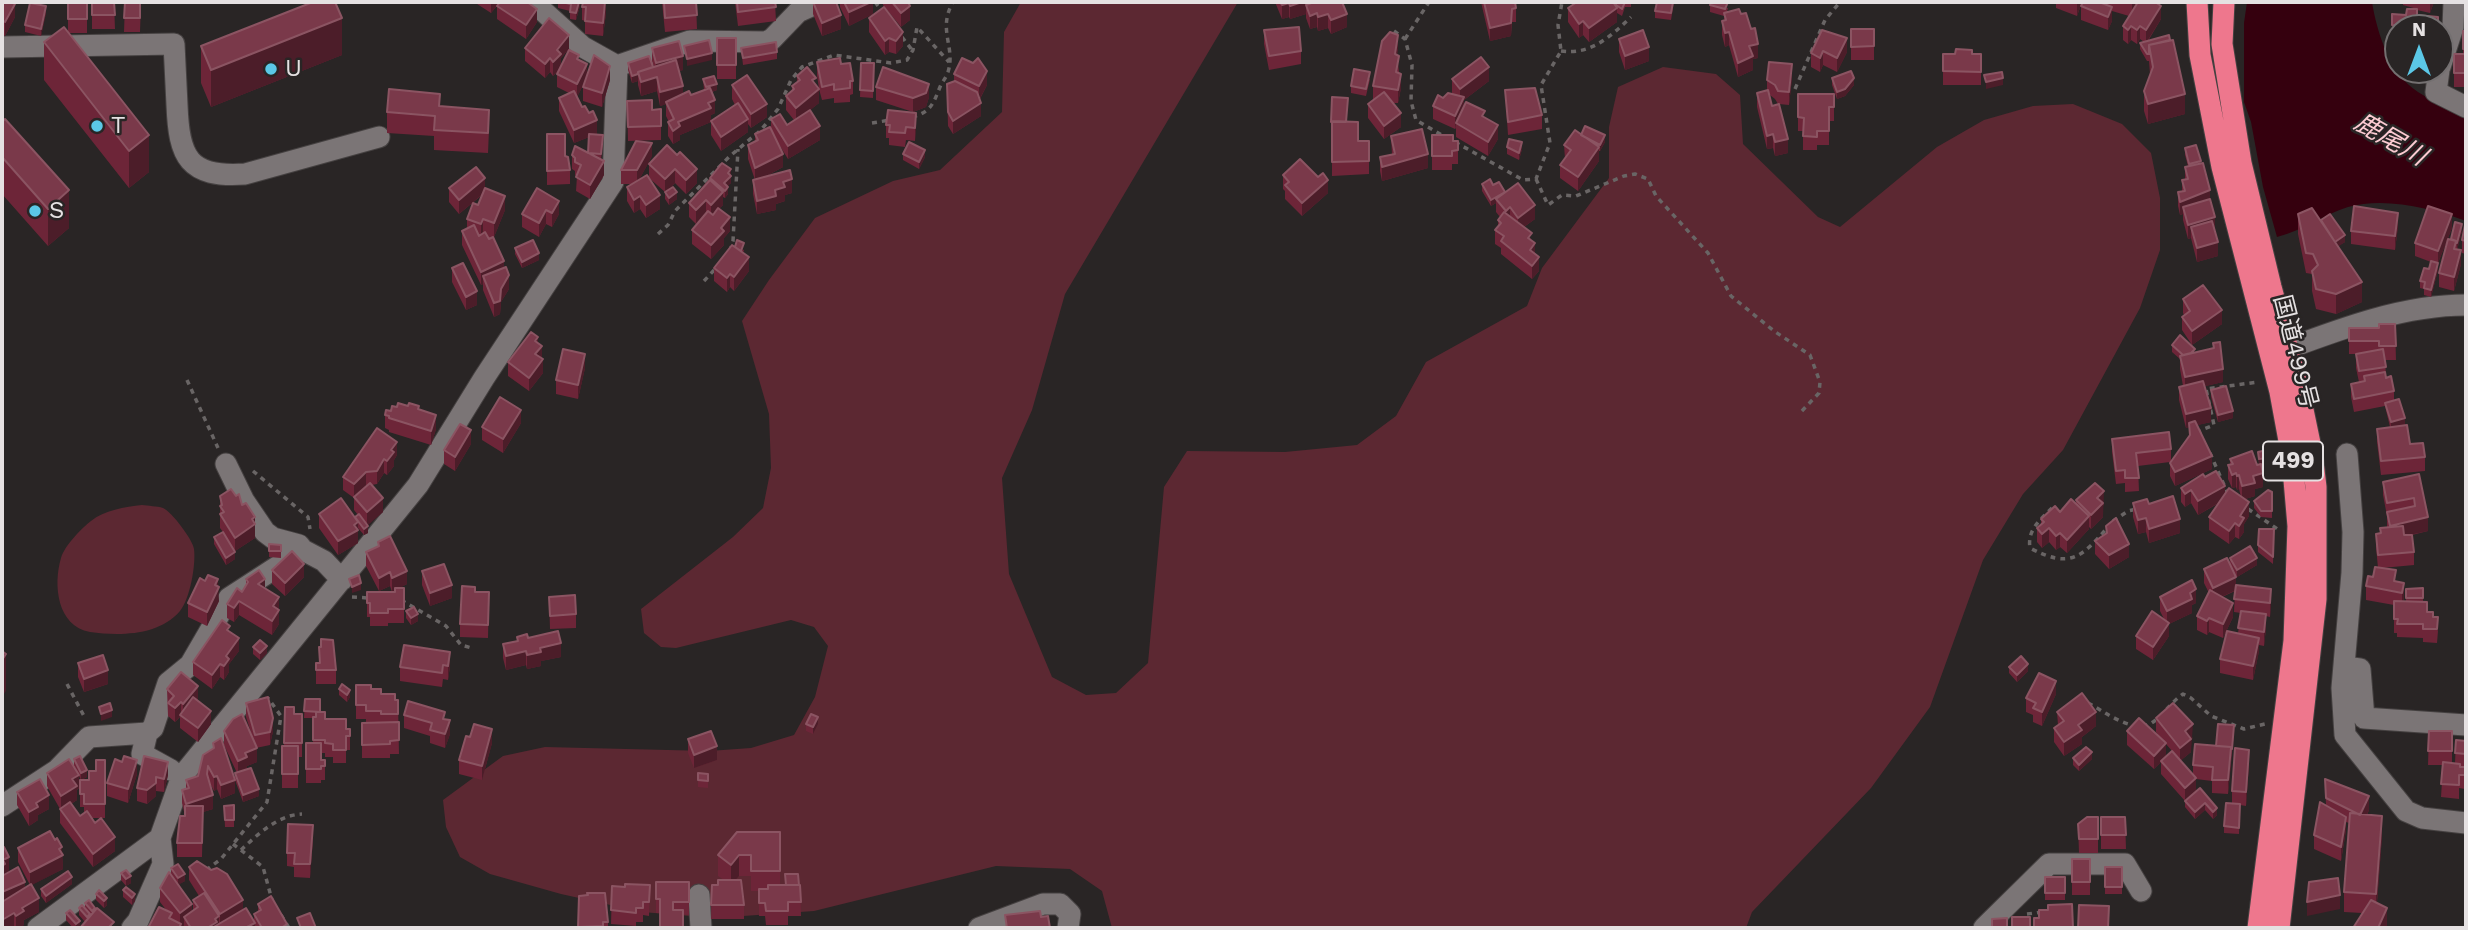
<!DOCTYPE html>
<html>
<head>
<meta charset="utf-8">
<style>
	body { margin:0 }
	#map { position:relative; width:2468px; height:930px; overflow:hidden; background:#292525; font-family:"Work Sans",sans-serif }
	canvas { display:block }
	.frame { position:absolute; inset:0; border:4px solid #e5e1e2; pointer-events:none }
	.north { position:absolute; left:2384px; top:14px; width:70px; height:70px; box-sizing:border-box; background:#292525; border:2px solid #747071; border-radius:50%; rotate:0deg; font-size:19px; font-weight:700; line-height:28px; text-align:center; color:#e5e1e2 }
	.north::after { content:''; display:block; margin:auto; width:24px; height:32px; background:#5bc8e7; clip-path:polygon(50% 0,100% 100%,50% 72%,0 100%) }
</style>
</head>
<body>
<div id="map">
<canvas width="2468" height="930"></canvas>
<div class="frame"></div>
<div class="north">N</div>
</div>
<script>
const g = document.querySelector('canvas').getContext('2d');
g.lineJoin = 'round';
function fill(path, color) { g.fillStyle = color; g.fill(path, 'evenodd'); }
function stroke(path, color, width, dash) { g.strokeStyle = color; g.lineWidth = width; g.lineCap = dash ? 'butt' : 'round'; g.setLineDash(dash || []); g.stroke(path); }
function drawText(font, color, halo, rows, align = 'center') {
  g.font = font + ' "Work Sans","Noto Sans JP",sans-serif'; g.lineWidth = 5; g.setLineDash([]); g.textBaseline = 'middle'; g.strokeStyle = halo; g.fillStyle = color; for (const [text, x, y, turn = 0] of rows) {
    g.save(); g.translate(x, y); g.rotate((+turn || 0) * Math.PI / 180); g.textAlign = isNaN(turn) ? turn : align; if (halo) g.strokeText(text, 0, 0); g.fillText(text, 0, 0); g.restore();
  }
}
const green = new Path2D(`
	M1021 2H1238L1065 294 1032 410 1002 478 1009 574 1052 677 1086 695 1116 693 1148 663 1164 487 1187 451 1285 452 1357 445 1396 416 1426 362 1527 306 1542 268 1609 178V127L1618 87 1663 67 1716 74 1740 95 1743 144 1818 217 1840 227 1937 147 1984 120 2033 106 2073 104 2122 124 2151 153 2160 198V250L2140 308 2063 450 2023 494 1983 560 1930 707 1871 788 1752 912 1746 928H1112L1102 891 1070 869 996 866 814 911 715 918 642 912 561 894 490 874 460 857 446 827 443 800 503 756 545 747 709 751 751 748 794 735 815 697 828 646 814 627 791 620 676 648 661 647 644 633 641 609 733 537 763 508 771 468 769 414 742 321 769 280 815 218 893 181 940 170 1002 112 1004 32Z
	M142 505C148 506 157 506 163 508 172 512 193 540 194 549 196 565 190 599 180 611 159 636 119 636 90 632 57 626 53 585 61 558 65 545 81 529 91 521 104 510 125 507 142 505Z`);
const water = new Path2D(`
	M2247 2H2372C2377 33 2390 74 2418 92 2433 102 2451 109 2466 118V221C2431 208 2385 197 2348 207 2323 215 2304 230 2277 237L2263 187 2251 122 2244 102V23Z`);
const path = new Path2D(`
	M875 2 882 11
	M1394 31 1405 39 1412 65 1411 101 1416 120 1445 137
	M902 37 912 50
	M1405 39 1429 2
	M1561 51C1591 55 1610 37 1631 17
	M1795 89 1825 20 1840 2
	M912 117C931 112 933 104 940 87 942 82 946 78 948 72 956 47 937 30 953 2
	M872 123 890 120
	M1455 142 1523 180 1536 179 1550 143 1541 85 1561 51 1558 25 1562 2
	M1536 179 1548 205 1562 195 1576 196 1624 176 1635 174 1648 179 1656 196 1708 253 1731 296 1774 331 1810 355 1820 382 1819 393 1799 414
	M658 234 668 225 675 211 730 156 761 130 778 109 791 80 802 67 834 55 891 63 907 60 913 50 917 27 949 62
	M730 251 733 241 738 149
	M704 281 716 268
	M187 380 218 448
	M2200 434 2199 431 2214 425 2206 389 2258 382
	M2210 453 2228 494
	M253 471 308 517 310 529
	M2052 508C2040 520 2027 530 2030 548 2070 569 2081 558 2108 527
	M2248 509 2279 530
	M2113 521 2128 511 2137 509
	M352 597 369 598
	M401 600 446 626 461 645 472 648
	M67 684 85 718
	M2088 703C2104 711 2131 733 2150 724 2162 717 2171 702 2183 694L2191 698 2211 716 2244 729 2265 724
	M233 844 263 867 272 900
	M241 850C258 834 278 815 302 814
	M206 870 221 859 267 802 281 716 268 698
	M2027 914 2043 912
	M281 915 289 928`);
const minor = new Path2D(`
	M533 2 583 47 617 66 690 41 766 42 772 39 798 12 820 2
	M2 47 174 44C175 65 176 85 177 105 179 157 188 178 245 174L379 137
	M2440 67 2453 27 2454 2
	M2439 70 2436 92 2466 107
	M2273 354C2335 331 2400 305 2466 305
	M2347 454 2353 532 2352 573 2342 688 2345 735 2406 811 2422 818 2466 823
	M226 464 244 501 265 532 273 538 299 545 303 550 324 561 342 580
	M2344 667 2360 669 2364 718 2466 725
	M147 733 153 728 168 683 190 665 229 598 303 550
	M2 806 57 770 89 737 147 733 142 754 171 770
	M699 895 701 928
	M38 928 160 838
	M132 928 138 921 163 864 160 838 182 776 418 485 484 378 613 182 617 66
	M979 928 1043 904H1060L1070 914 1068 928
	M1984 928 2049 864H2125L2141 891`);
const highway = new Path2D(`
	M2197 2 2200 55 2222 167 2280 392 2292 457 2298 526 2294 641 2258 928
	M2224 2 2222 44 2241 163 2271 287 2298 386 2312 453 2316 487V599L2279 928`);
const wall = new Path2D(`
	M2 2 15 17 5 36 2 34Z
	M68 2H87V33H69L149 172 129 188 44 80V42L68 31Z
	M92 2H114L115 29H92Z
	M125 2H141L140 32H124Z
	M474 2H500L491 13Z
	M558 2H581L576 20 570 19V11L558 8Z
	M662 2H696L697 29 665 32Z
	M735 2H775L776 21 738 26Z
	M813 2 841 29 822 36 813 14Z
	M840 2H873V14L849 26 840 7Z
	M883 2H908L910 20 901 27 883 5Z
	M1275 2H1342L1347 27 1331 34 1328 28 1318 31 1317 27 1310 29 1306 18V14L1290 19 1289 17 1282 19Z
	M1481 2H1515L1516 8V22H1512L1511 36 1490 41Z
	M1575 2H1613L1615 5V2H1631V7H1625L1622 16 1617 13V22L1589 42 1583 35 1579 38 1568 22V8L1575 3Z
	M1674 2 1671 20 1655 18V11Z
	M2056 2H2081V5L2077 16 2056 8Z
	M2083 2H2101L2106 5V2H2136L2135 8 2157 2 2161 19 2148 41 2185 114 2148 124 2144 111V91L2150 74 2149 61H2147L2140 49V43L2144 42 2140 39 2137 44 2131 40 2128 44 2123 40V26L2129 16 2112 11V21L2108 30 2081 20V6Z
	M2403 2H2434L2430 13 2417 10 2398 28V44V39H2392V14L2406 15 2417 9 2403 5Z
	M2465 2H2466V17H2465Z
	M1710 5 1728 8 1727 12 1741 14 1758 58 1753 59V70L1738 77 1729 45 1725 47 1722 35V21H1724V16L1710 12Z
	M497 6 537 22 526 39 497 19Z
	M582 7 606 13 603 36 585 34V21L582 20Z
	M46 13 41 36 25 32V25Z
	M869 18 903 46 896 54 889 52 885 55 869 32Z
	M1851 29H1874V60H1851Z
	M1264 30 1301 51V64L1269 70 1264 44Z
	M1822 30 1847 52 1837 72 1823 65 1820 72 1811 67V53Z
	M2463 31H2466V87H2454V54H2463Z
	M717 38H736V79H717Z
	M1619 39 1649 61 1625 70 1619 52Z
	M201 46 342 55 211 107 201 83Z
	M525 48 569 49 561 58V66L579 60 587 76 610 80 602 107 583 101V87L585 81 577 97 582 107 597 134 595 135 603 142 601 160 604 175 590 199 576 191 577 176 575 175V171L572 169V155L588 153 589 137 574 143 559 111V98L569 93 557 87V74L560 69 553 76 550 72 545 78 525 61Z
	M652 48 683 70 679 71 683 94 691 95 704 90 703 79 717 90 712 92 715 113 711 115V122L680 135V140L673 144 668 136V122H669L666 116V104L660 106 657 91 641 96 638 85V81L632 83 628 70V63L654 67 652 61Z
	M741 48 777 52V59L743 65Z
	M1398 48 1397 55 1401 88 1398 103H1393L1401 127 1384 139 1368 118V104L1373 100V86Z
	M1943 54H1981V85H1943Z
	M817 62 841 64 853 81V94L850 95V102L834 103V98L822 100 819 89V103L810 110 820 140 788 159 778 143 783 167 763 178 792 193 785 195V201L776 204V210L757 214 753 194V180H755L748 159V145L755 142V134L771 129V119L787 125 794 120 786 110V96L792 91V86L797 82V76L816 84 819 89 817 75Z
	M861 63H874L873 98 860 97Z
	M2409 70H2432L2431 77 2409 75Z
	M954 74 987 85 980 99 981 116 953 134 948 126 947 84 954 82Z
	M1792 78 1789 105 1779 104 1788 153 1775 156 1773 148 1767 149 1757 107V93L1767 90V80ZM1770 95 1775 99 1778 104 1772 106Z
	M1832 78 1854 85 1845 96 1837 99 1832 85Z
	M1370 79 1366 96 1351 93V86Z
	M1452 79 1489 81 1464 100V106L1485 118 1498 139 1488 156 1456 137V128L1455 129 1433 119V106L1443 98 1454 95 1452 93Z
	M732 85 767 117 751 128 748 124V132L721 151 711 135V121L735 105 732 99Z
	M876 87 929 97 926 107 913 112 876 100Z
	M1505 90 1542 115V129L1508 135Z
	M1798 94H1834V121H1829V145H1817V150H1803V131H1798Z
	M627 101 652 110 661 109V140L628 141Z
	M440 106 489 130 488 153 434 150V136L387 133V112Z
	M2 122 69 228 48 246 2 194Z
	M1331 122H1346L1358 141H1369V174L1332 176V129H1331Z
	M886 125 916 126 915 141 906 140 905 147 889 145V138H886Z
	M547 134 570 170V184L547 185Z
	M1432 135 1453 141H1458V164H1452V170H1432Z
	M1581 135 1605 142 1600 151H1599V161L1578 191 1560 178V165L1565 159 1564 145Z
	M1391 136 1428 168 1382 181 1380 171V157L1392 155Z
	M667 145 697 183 686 194 675 183 667 191 677 199 669 205 665 199V192L649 178V164Z
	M1507 147 1522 149 1519 160 1507 154Z
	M2185 148 2201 163 2210 200 2218 256 2197 262 2191 238 2188 239 2183 220V214L2180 215 2178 206V192L2182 191V180H2185V167L2188 166 2185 155Z
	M903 154 925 157 919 169 903 160Z
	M652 156 639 180 660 209 646 218 640 209 634 213 627 201V187L633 184H621V170Z
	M1283 175 1328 193 1302 216 1285 199V191L1283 189Z
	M710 178 731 183 727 186 728 194 725 198 723 197V205L719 209 730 231 724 238V245L711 259 692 244V230L706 214 696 224 689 217V203Z
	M1482 184 1493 185 1505 193 1535 219 1524 227 1532 241 1539 271 1532 279 1501 254V248L1495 244V230L1498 227V220L1500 217 1496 212V203L1491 206 1482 191Z
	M449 188H485L505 210 494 237 504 268 509 289 501 302 500 314 494 317 483 290V284L481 285 462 245V231L467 229V219L478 205 482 195 459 214 449 202Z
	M537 188 559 214 552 227 546 224 539 237 522 227V214Z
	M2298 214 2321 220 2345 242 2338 246 2362 302 2336 314 2316 309 2312 291V274L2306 273 2298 234Z
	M2466 220V254L2462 253V240Z
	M2398 226 2395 250 2351 244V231Z
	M2452 228 2438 263V270L2431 297 2424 295V289L2420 288V281L2429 269 2431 262 2415 256V243Z
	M2462 231 2457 250 2461 264 2454 291 2439 287V273L2451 239Z
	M735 247 744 250 743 253 749 271 734 291 730 287 727 292 714 281V268Z
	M515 248 539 260 522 268 515 254Z
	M452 268 477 305 466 310 452 282Z
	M2183 299 2222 324 2192 345 2182 330V317L2184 315 2183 313Z
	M2395 324 2396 360H2385L2386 376 2394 391V401L2405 425 2410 444 2425 457V471L2381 475 2377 442V429L2390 427 2385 406 2354 412 2351 397V384L2359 382 2356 368V354H2349V328H2379Z
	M538 343 542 359 543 373 529 391 508 376V362Z
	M2213 343 2223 382 2205 386 2211 422 2197 425 2212 469 2175 486 2170 476V462L2138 466 2139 491 2125 492V483L2116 484 2112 452V439L2171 449V461L2189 436V427L2186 428 2179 400V387L2183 386 2180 369V359L2172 352V345L2195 352 2213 349Z
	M585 368 578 399 556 394V380Z
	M2211 390 2233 418 2218 422 2211 397Z
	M397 407 419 410 436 429 431 445 389 432V430L385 428V415Z
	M521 423 503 453 482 440V427Z
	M377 428 397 455 394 460V466L387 475 384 473 377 484 372 485 383 512 367 525 368 533 364 535 358 528V543L338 555 319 528V514L355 517 358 515 354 510V498L343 490V477Z
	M471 444 455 471 444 464V450Z
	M2258 452 2268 464 2261 466 2263 487 2255 489V496L2245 499 2249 516 2244 524V532L2239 539 2235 537 2229 544 2209 530V517L2219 503 2198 515 2191 503 2185 507 2181 502V488L2205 477 2225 494 2241 497 2239 489 2237 490 2236 487 2232 488 2228 479V465H2230V459L2257 465H2259Z
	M2419 474 2428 531 2412 535 2414 552V565L2382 568 2396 581 2404 597 2403 602H2406V589L2423 588V602L2427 612 2433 617 2438 631 2437 643 2423 642V638L2397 637V633H2394V605L2366 600V586L2373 577 2378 568 2376 547V534L2380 533 2387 528V516L2383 495V482Z
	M2272 492V518L2261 517 2254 508V501Z
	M220 496 242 505 255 517V538L235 551V559L226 565 214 544V537L223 532 220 528Z
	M2076 500 2104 504 2103 506V517L2091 529 2089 527V529L2067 553 2060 547 2056 550 2049 542 2042 548 2037 542V528L2041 525V519L2076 504Z
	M2133 503 2149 504 2180 533 2149 543 2146 532 2138 534 2133 517Z
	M2274 529 2273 564 2258 552V545Z
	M2095 541 2129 557 2109 569 2095 554Z
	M378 542 407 584 399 588H404V623H388V626H370V617H367V592H395V590L392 592 390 586 379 591 366 566V552L378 547Z
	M269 544 281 545V558L269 557Z
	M2230 558 2257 565 2237 577 2232 568 2236 585 2271 603 2270 617 2266 616V628L2264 646 2259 645V651L2253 680 2220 673V659L2238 633 2241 613 2234 612 2235 591 2222 597 2233 617 2223 638 2209 632 2207 635 2197 630V616L2209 593 2204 583V569L2230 564Z
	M272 570 304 577 285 596 272 584Z
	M422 571 452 598 430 606 422 585Z
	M246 579 265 588 279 610V624L272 635 239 615 234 622 227 618V604L242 592 246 585Z
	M475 592H489L488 638 460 637V624Z
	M549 597 576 614V628L550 629Z
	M2160 597 2196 603 2192 605V613L2169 624V636L2153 660 2136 649V636L2164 619 2160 611Z
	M219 601 207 626 188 617V603Z
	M406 611 418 621 411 625 406 618Z
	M230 632 239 651 229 664V672L224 680 220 677 212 689 193 675V662Z
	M517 637 528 638 561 657 541 661V666L527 669 526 665 506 670 503 658V644L517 641Z
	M253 647 267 653 260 660 253 654Z
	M319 647 336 670V684H316V663H319Z
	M78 663 108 684 84 692 78 677Z
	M450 666 448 680 443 679 442 687 400 681V667Z
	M2009 667 2028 671 2017 682 2009 673Z
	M356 685 371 689 395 700H398L399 754H390V758H362V723H366V719H356Z
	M167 689 197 700 211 724 198 742 180 728V717L175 722 168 716Z
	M339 689 350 697 347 702 339 695Z
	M2056 694 2042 726 2033 722V715L2026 712V698Z
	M305 699 320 712 325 719 346 729H350V750H346V763H333V757H325V753H321V760H325V780H321V783H306V743H313V718H304Z
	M246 703 273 731 270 745 256 748 257 762 247 766V769L259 796 243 802 235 780V793L221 799 217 789 214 791 208 780 213 809 203 812 202 857H177V843L185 816 182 803V790L186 788V780L198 776 203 755 235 779V773H237L224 745V731L253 739 246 717Z
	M285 707 294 714H302V757H298V788H282V746H284Z
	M2057 712 2096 726 2082 737V744L2064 756 2054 742V728L2058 725Z
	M404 715 445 719 450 734 445 748 430 743V736L404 728Z
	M2156 718 2193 738 2191 739V752L2180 761 2193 774V765L2234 732 2228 794 2212 793V781L2196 779V791L2217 815 2213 819 2205 810 2195 819 2185 807V801L2161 774V762L2154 769 2127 745V731L2162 740 2156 732ZM2166 744 2172 751 2166 756Z
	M806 724H818L813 734 806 731Z
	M2429 731H2452V763H2455L2456 740 2466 741 2465 789 2459 788V799L2441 797 2443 765H2428Z
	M470 737 492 743 482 780 459 774V760Z
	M688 739 717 760 694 768 688 753Z
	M144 756 168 775 164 792 156 791V796L147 804 137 801V788Z
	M2073 758 2092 759 2079 771 2073 765Z
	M74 759 87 777 81 780 74 766Z
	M105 760V818H91L115 851 93 867 60 823V809L47 786V773L79 788 77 790V800L71 804 80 816 84 813V807H80V780H89Z
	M2249 763 2246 806 2240 805 2239 834 2224 833V826L2232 803V791Z
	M698 773 708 774V788L698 787Z
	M137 774 128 803 107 796V783Z
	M2325 779 2369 810 2367 815 2382 836 2377 903 2387 908V928H2353L2362 913 2344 912V892L2349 823 2346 822V830L2341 861 2314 849V835L2326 805Z
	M17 792 49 809 38 815V820L29 826 17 805Z
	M234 805V827H225L224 806Z
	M2098 817V853H2079L2078 824Z
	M2101 817H2125L2126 849H2101Z
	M780 832V885H800L801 916H788V925H766L765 916H759V891H751V876H739L735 880 744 905V919H711L712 885H718L724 880 718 876V855Z
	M313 839 310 878 294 877V867L287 866V853Z
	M18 848 62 854 63 869 31 885 39 912 24 920V925L18 928H15L14 927 11 928H2V849L9 871 5 873V874L25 888 30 885 18 862Z
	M2072 859H2090V895H2072Z
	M189 867 243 910 254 921V914L258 912V904L287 928H184V925L181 928H148L167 911 160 902V888L171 875V868L185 881 179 884 192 911 193 910V900L199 896 189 880Z
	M2105 867H2122V894H2105Z
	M121 873 131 883 126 886 121 880Z
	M2045 877H2065V900H2045Z
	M656 882H689V915L656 913Z
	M72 884 46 903 41 896V889Z
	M650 885 649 916 643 915V922H636V926L611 924 612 886Z
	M99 890 107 905 104 908 96 900V894Z
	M123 890 135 901 132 905 123 897Z
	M579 896 608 922V928H578Z
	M85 903 95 908 114 928 85 922 79 915V908L85 909Z
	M66 913 80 928H73L66 920Z`);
const shadedWall = new Path2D(`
	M491 2H500L491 13Z
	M579 2H581L576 20V13Z
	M606 2V13L603 36V23Z
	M871 2H873V14L849 26V12Z
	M1302 2H1317L1306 5V14L1290 19V6Z
	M2077 2H2081V5L2077 16Z
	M2133 2H2136L2132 16V3Z
	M2430 2H2434L2430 13Z
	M1289 3V17L1282 19V5Z
	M15 4V17L5 36V22Z
	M46 6V13L41 36V29Z
	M910 6V20L901 27V13Z
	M2161 6V19L2146 43V30Z
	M2112 7V21L2108 30V17Z
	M1617 8V22L1589 42V28Z
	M537 9V22L526 39V25Z
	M1512 9 1511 36 1490 41V28Z
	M1317 13V27L1310 29V16Z
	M1328 14V28L1318 31V17Z
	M1347 14V27L1331 34V20Z
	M841 15V29L822 36V23Z
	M342 18V55L211 107V70Z
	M1583 21V35L1579 38V24Z
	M2131 26V40L2128 44V30Z
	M2140 26V39L2137 44V30Z
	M903 32V46L896 54V41Z
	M1729 32V45L1725 47V33Z
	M569 35V49L561 58V67L553 76V62L557 50Z
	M1398 35V48L1395 68V54Z
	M889 38V52L885 55V41Z
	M1847 38V52L1837 72V58Z
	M1758 44V58L1753 59V70L1738 77V63L1749 46Z
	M1649 47V61L1625 70V56Z
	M1823 51V65L1820 72V58Z
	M712 53V60L687 66V59Z
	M683 56V70L656 77V63Z
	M550 58V72L545 78V64Z
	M587 64V78L577 97V84Z
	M1792 64V78L1789 105V92Z
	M610 66V80L602 107V93Z
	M1489 67V81L1464 100V111L1456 123 1455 129V116L1460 103V89Z
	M987 71V85L979 100V86Z
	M638 74V81L632 83V76Z
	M1401 74V88L1398 103V90Z
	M657 77V91L641 96V82Z
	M1854 78V85L1845 96 1837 99V92Z
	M2003 78V85L1986 89V82Z
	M717 84V90L706 94V87Z
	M929 84V97L926 107 913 112V98Z
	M683 86V100L660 106V92Z
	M819 89V103L796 122V108Z
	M2185 94V114L2148 124V104Z
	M715 100V113L711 115V122L680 135V140L673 144V131L678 122 708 103Z
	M981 103V116L953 134V121Z
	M767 104V117L751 128V114Z
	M916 113V126L915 141V128Z
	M1401 113V127L1384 139V126Z
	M748 119V132L721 151V137Z
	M597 120V134L574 143V130Z
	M1498 125V139L1488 156V142Z
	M820 126V140L788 159V146Z
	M1773 134V148L1767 149V136Z
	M149 135V172L129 188V151Z
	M1605 135V142L1600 151V145Z
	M1788 139V153L1775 156V142Z
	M1522 142V149L1519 160V153Z
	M652 143V156L637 184V170Z
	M1599 147V161L1578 191V177Z
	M925 150V157L919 169V162Z
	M783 154V167L755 182V168Z
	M1428 154V168L1382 181V167Z
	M604 161V175L590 199V185Z
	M675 169V183L665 193V179Z
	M697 169V183L686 194V180Z
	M731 169V183L724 190V183L728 173Z
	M485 178V192L459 214V200Z
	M792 179V193L785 195V201L776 204V210L757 214V201L775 190 783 182Z
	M1328 180V193L1302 216V203Z
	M728 187V194L725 198V191Z
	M69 190V228L48 246V209Z
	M2210 190V204L2183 207V214L2180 215V202Z
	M677 192V199L669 205V198Z
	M723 192V205L711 218V205Z
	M1505 192 1496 199V203L1491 206V200Z
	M660 195V209L646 218V205Z
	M505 196V210L494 237V223Z
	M640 196V209L634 213V200Z
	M706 200V214L696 224V210Z
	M559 201V214L552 227V213Z
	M1535 205V219L1518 231V218Z
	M1510 207V221L1506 225V211Z
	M546 210V224L539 237V223Z
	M2398 213V226L2395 250V236Z
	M2452 214V228L2438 263V270L2431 297V290L2438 265V251Z
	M730 217V231L724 238V245L711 259V245L721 228Z
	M2215 217V231L2191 227V238L2188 239V225Z
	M483 219V232L481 238V224Z
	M2462 224V231L2457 250V243Z
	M2345 235V242L2333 250V243Z
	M2218 242V256L2197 262V248Z
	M1535 243V257L1530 250Z
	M2461 250V264L2454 291V277Z
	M539 253V260L522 268V262Z
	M749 257V271L734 291V277Z
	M1539 257V271L1532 279V266Z
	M504 261V275L483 276V284L481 285V272Z
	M730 274V287L727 292V278Z
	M509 275V289L501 302 500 314 494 317V303Z
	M2362 282V302L2336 314V294Z
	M477 291V305L466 310V297Z
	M2222 310V324L2192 345V331Z
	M538 337V350L542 346V359L535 367V341Z
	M585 354V368L578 399V385Z
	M543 359V373L529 391V378Z
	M2223 369V382L2185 391V377Z
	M2211 408V422L2186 428V414Z
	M521 410V423L503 453V439Z
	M2233 411V418L2218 422V415Z
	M436 415V429L431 445V431Z
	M2405 418V425L2391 429V422Z
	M471 430V444L455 471V457Z
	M397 442V455L394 460V466L387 475V461L391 450Z
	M2212 456V469L2175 486V472Z
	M2268 458V464L2259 466V459Z
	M384 459V473L377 484V471Z
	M366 472V486L354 498V484Z
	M2236 473V487L2232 488V475Z
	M2263 473V487L2255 489V496L2242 500V486L2253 476Z
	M2239 475V489L2237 490V476Z
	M2225 486V499L2198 515V501Z
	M2191 490V503L2185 507V494Z
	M2104 491 2103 517 2091 529V515L2097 498Z
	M383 498V512L367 526V512Z
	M2249 502V516L2244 524V532L2239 539 2240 516Z
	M2089 516V529L2067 553V540Z
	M255 517V538L235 551V538Z
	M2428 517V531L2390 539V526Z
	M2146 518V532L2138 534V520Z
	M2180 519V533L2149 543V529Z
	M358 522V543L338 555V541Z
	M2235 523V537L2229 544V531Z
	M368 526V533L364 535V529Z
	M2049 528V542L2042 548V534Z
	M2060 533V547L2056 550V536Z
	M2129 544V557L2109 569V555Z
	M235 552V559L226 565V558Z
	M2257 558V565L2237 577V570Z
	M304 564V577L285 596V583Z
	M407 571V584L392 592V578Z
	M390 572V586L379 591V578Z
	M2236 577V590L2213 601V588Z
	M218 579 219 601 207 626V612L215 585Z
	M265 579V593L258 584Z
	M361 583V590L352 593V587Z
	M2404 583V597L2402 607V593Z
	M452 585V598L430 606V593Z
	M2196 589V603L2192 605V613L2169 624V636L2153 660V647L2167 625V611L2190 593Z
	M2271 589V603L2270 617V603Z
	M279 597V624L272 635 273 606Z
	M239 601V615L234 622V608Z
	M2233 603V617L2223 638V624Z
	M418 614V621L411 625V618Z
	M2266 614V628L2264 646V632Z
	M2209 618V632L2207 635V621Z
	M239 638V651L229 664V672L224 680V666L226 656Z
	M2259 638V651L2253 680V666Z
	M561 643V657L541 661V666L527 669V655L540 648Z
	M267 646V653L260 660V653Z
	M526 651V665L506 670V656Z
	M450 652V666L448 680V666Z
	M6 654V691L2 697V660Z
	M220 664V677L212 689V675Z
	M2028 664V671L2017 682V675Z
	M108 670V684L84 692V679Z
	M2056 681V694L2042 726V712Z
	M198 686V700L183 717V704Z
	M350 690V697L347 702V695Z
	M181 702V715L175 722V708Z
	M112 710V717L101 721V714Z
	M211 711V724L198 742V728Z
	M2096 712V726L2082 737V744L2064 756V742L2078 725Z
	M818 717V724L813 734V727Z
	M273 718V731L270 745V732Z
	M450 720V734L445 748V734Z
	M2193 724 2191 752 2180 761V748L2185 731Z
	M492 729V743L482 780V766Z
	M2166 743V757L2154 769V756Z
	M717 746V760L694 768V755Z
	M2231 747V761L2228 794V780Z
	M257 748V762L247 766V771L238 775V761L245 753Z
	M2249 750V763L2246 806V792Z
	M2092 752V759L2079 771V765Z
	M137 760V774L128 803V789Z
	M168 762V775L164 792V779Z
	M87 770V777L81 780V773Z
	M79 775V788L77 790V800L61 810V796L72 779Z
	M217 776V789L214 791V777Z
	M2196 778V792L2185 802V788Z
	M235 780V793L221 799V785Z
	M156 783V796L147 804V790Z
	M259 789V796L243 802V795Z
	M49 795V809L38 815V820L29 826V812L36 803Z
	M213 795V809L203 812 202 857 203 812 186 817V804Z
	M2369 796V810L2360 829V815Z
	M2205 803V810L2195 819V812Z
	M2217 808V815L2213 819V812Z
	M2382 816V836L2376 914V894Z
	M2346 817V830L2341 861V847Z
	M313 825V839L310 878V864Z
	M115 837V851L93 867V854Z
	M62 847 63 869 30 886V872Z
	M739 855V876L731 885V865Z
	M9 857V871L5 873V878L2 880V866L3 860Z
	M185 874V881L178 885V878Z
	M131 876V883L126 886V879Z
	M72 877V884L46 903V896Z
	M25 882V895L2 905V892Z
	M135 894V901L132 905V898Z
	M2340 895V909L2307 916V902Z
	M39 898V912L24 920V925L18 928H16V916L22 908Z
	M107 898V905L104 908V901Z
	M243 900V913L220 928V914Z
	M192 904V917H184V925L181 928H179L180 925V913Z
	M2387 908V928H2378Z
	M14 913V927L11 928H2V920Z
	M219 916V928H207L215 919Z
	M80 921V928H76V924Z
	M255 923V928H245Z`);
const building = new Path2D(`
	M2 2H11L15 4 5 22 2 20Z
	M68 2H87V19H68Z
	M92 2H114L115 15H92Z
	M125 2H140V18H124Z
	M313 2H335L342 18 211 70 201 46Z
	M500 2H527L537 9 526 25 497 6Z
	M561 2H579L576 13 570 12 571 4Z
	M583 2H605L603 23 585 21 586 7H582Z
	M664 2H696L697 15 665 18Z
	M737 2H775L776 7 738 12Z
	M813 2H836L841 15 822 23Z
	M844 2H871L849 12Z
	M892 2H908L910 6 901 13Z
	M1280 2H1302L1290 6 1289 3 1282 5Z
	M1314 2H1342L1347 14 1331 20 1328 14 1318 17 1317 13 1310 16 1306 5Z
	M1484 2H1515L1516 8 1512 9 1511 23 1490 28Z
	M1577 2H1613L1617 8 1589 28 1583 21 1579 24 1568 8Z
	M1616 2H1625L1622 9 1616 5Z
	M1657 2H1673L1671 13 1655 11Z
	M1711 2H1728L1725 9 1710 5Z
	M2083 2H2099L2112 7 2108 17 2081 6Z
	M2138 2H2155L2161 6 2146 30 2140 26 2137 30 2131 26 2128 30 2123 26Z
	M30 3 46 6 41 29 25 25Z
	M884 7 903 32 896 41 889 38 885 41 869 18Z
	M1739 9 1741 14 1746 13 1751 29 1755 28 1758 44 1749 46 1753 56 1738 63 1729 32 1725 33 1722 21 1726 20 1724 13Z
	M2407 9H2417V15L2438 17V28H2398V30V26L2392 25V14L2406 15Z
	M549 18 569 35 557 50 561 54 553 62 550 58 545 64 525 48Z
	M64 27 149 135 129 151 44 42Z
	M1299 27 1301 51 1269 56 1264 30Z
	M1851 29H1874V46L1851 47Z
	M1643 30 1649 47 1625 56 1619 39Z
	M1822 30 1847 38 1837 58 1823 51 1820 58 1811 53Z
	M2463 31H2466V49H2463Z
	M1390 32 1398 35 1395 54 1399 56 1396 72 1401 74 1398 90 1373 86 1382 41Z
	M2169 35 2170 40 2149 45V54H2147L2140 43Z
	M717 38H736V65H717Z
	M709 40 712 53 687 59 684 46Z
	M2173 40 2185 94 2148 104 2144 91 2153 67 2149 45Z
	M679 41 683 56 656 63 652 48Z
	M776 42 777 52 743 58 741 48Z
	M1956 49 1972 50V54H1981V72L1943 71V54H1955Z
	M569 50 579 55 577 59 587 64 577 84 557 74Z
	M2454 54H2466V73H2454Z
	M594 55 610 66 602 93 583 87Z
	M649 56 653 67 638 72V74L632 76 628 63Z
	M1481 57 1489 67 1460 89 1452 79Z
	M840 58 841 64 850 63 853 81H850V88L834 90V84L822 87 817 62Z
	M962 58 973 63 978 58 987 71 979 86 954 74Z
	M676 60 683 86 660 92 657 77 641 82 638 72Z
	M1769 62 1792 64 1789 92 1778 91 1775 85 1767 80Z
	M861 63H874L873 91 860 90Z
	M807 67 816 78 812 80 819 89 796 108 786 96 794 89 792 86 800 80 797 76Z
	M883 67 929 84 926 93 913 98 876 87Z
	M1354 69 1370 72 1366 89 1351 86Z
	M1851 71 1854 78 1845 89 1837 92 1832 78Z
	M2002 72 2003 78 1986 82 1984 75Z
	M747 75 767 104 751 114 732 85Z
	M714 76 717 84 706 87 703 79Z
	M955 81 977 92 981 103 953 121 948 112 947 84Z
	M710 88 715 100 708 103 711 108 678 122 680 126 673 131 668 122 674 119 666 102 689 91 691 95Z
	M1535 88 1542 115 1508 122 1505 90Z
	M389 89 440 94 439 106 489 110 488 133 434 130 435 116 387 112Z
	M1768 90 1772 106 1779 104 1788 139 1775 142 1773 134 1767 136 1757 93Z
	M574 91 582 107 585 106 589 113 593 111 597 120 574 130 559 98Z
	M1384 92 1401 113 1384 126 1368 104Z
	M1448 93 1464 97 1455 116 1433 106 1438 95 1443 98Z
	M1798 94H1834V107H1829V131H1817V137L1803 136 1804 118 1798 117Z
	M1332 97 1348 98 1346 122H1331Z
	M652 100V110L661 109V126L628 127 627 101Z
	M1466 102 1485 111 1482 116 1498 125 1488 142 1456 123Z
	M738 103 748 119 721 137 711 121Z
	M810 110 820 126 788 146 771 119 780 114 787 125Z
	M888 110 916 113 915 128 906 127 905 133 889 132 890 125H886Z
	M5 119 69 190 48 209 2 157V122Z
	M1332 121 1358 122V141H1369V161L1332 162Z
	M1585 126 1605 135 1600 145 1581 135Z
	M770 127 783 154 755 168 748 145 758 140 755 134Z
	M1422 129 1428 154 1382 167 1380 157 1395 154 1391 136Z
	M1575 130 1599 147 1578 177 1560 165 1571 150 1564 145Z
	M547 134H565V156L568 157 570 170 547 171Z
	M589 134 603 135 601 154 588 153Z
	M1432 135H1453V141H1458V150L1452 151V156H1432Z
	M1509 139 1522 142 1519 153 1507 147Z
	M636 141 652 143 637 170H621Z
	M909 142 925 150 919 162 903 154Z
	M667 145 677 155 680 152 697 169 686 180 675 169 665 179 649 164Z
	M2196 145 2201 161 2189 164 2185 148Z
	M575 146 604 161 590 185 576 177 581 165 575 162V158L572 155Z
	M1300 159 1318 177 1323 173 1328 180 1302 203 1285 185 1289 182 1283 175Z
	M722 163 731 169 728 173 731 176 724 183 728 187 725 191 710 178Z
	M2203 163 2210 190 2180 202 2178 192 2185 191 2182 180 2188 179 2185 167Z
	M476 167 485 178 459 200 449 188Z
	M790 170 792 179 783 182 785 187 775 190 776 196 757 201 753 180Z
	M647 175 660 195 646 205 640 196 634 200 627 187Z
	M1490 179 1493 185 1499 182 1505 192 1491 200 1482 184Z
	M710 180 723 192 711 205 706 200 696 210 689 203Z
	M1518 183 1535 205 1518 218 1510 207 1506 211 1496 199Z
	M673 187 677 192 669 198 665 192Z
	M485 188 505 196 494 223 483 219 481 224 467 219 473 203 478 205Z
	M537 188 559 201 552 213 546 210 539 223 522 214Z
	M2210 199 2215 217 2188 225 2183 207Z
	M2354 206 2398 213 2395 236 2351 231Z
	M2428 206 2452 214 2438 251 2415 243Z
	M718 208 730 217 721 228 724 231 711 245 692 230 708 211 713 215Z
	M2312 208 2362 282 2336 294 2316 289 2312 271 2318 265 2313 254 2306 253 2298 214Z
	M1504 212 1532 233 1528 238 1535 243 1530 250 1539 257 1532 266 1501 241 1504 236 1495 230 1501 223 1498 220Z
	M2330 214 2345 235 2335 242 2321 220Z
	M2466 220V241L2462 240Z
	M2212 221 2218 242 2197 248 2191 227Z
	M2455 222 2462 224 2457 243H2456V241L2451 239Z
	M474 225 479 236 485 232 489 239 493 237 504 261 481 272 462 231Z
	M2448 239 2456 241 2454 249 2461 250 2454 277 2439 273Z
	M533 240 539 253 522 262 515 248Z
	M737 240 744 243 741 251 735 247Z
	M732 245 749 257 734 277 730 274 727 278 714 268Z
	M2431 261 2438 263 2431 290 2424 288 2425 282 2420 281 2424 268 2429 269Z
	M463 263 477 291 466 297 452 268Z
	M506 267 509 275 501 289 500 301 494 303 483 276Z
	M2203 285 2222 310 2192 331 2182 317 2190 311 2183 299Z
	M2379 324H2395L2396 346H2379V341H2349V328H2379Z
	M531 332 538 337 535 341 542 346 535 354 543 359 529 378 508 362Z
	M2180 335 2195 349 2191 353 2183 355 2172 345Z
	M2220 342 2223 369 2185 377 2180 356 2214 348 2213 343Z
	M563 349 585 354 578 385 556 380Z
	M2383 349 2386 367 2359 371 2356 354Z
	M2385 372 2386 378 2391 376 2394 391 2354 399 2351 384 2365 381 2364 376Z
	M2203 381 2211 408 2186 414 2179 387Z
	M2226 386 2233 411 2218 415 2211 390Z
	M500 397 521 410 503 439 482 427Z
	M2399 399 2405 418 2391 422 2385 403Z
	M398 403 408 406 409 403 419 406 418 409 436 415 431 431 389 418V416L385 415 386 410 391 411 392 406 397 407Z
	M2195 421 2212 456 2175 472 2170 463 2190 435 2189 423Z
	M460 424 471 430 455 457 444 450Z
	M2407 425 2410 444 2423 443 2425 457 2381 461 2377 429Z
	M377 428 397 442 391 450 394 452 387 461 384 459 377 471 366 472 354 484 343 477Z
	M2169 432 2171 449 2136 453 2139 478H2125V470L2116 471 2112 439Z
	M2267 450 2268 458 2259 459 2258 452Z
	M2252 451 2257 465 2261 464 2263 473 2253 476 2255 483 2242 486 2239 475 2237 476 2236 473 2232 475 2228 465 2233 464 2230 459Z
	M2216 471 2225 486 2198 501 2191 490 2185 494 2181 488 2203 474 2205 477Z
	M2419 474 2428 517 2390 526 2387 512 2415 506 2414 498 2387 503 2383 482Z
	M370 483 383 498 367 512 354 497Z
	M2095 483 2104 491 2097 498 2103 503 2091 515 2076 500Z
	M2229 488 2249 502 2240 516 2244 518 2239 526 2235 523 2229 531 2209 517Z
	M231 489 236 496 239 494 242 505 246 503 255 517 252 519 255 524 235 538 220 514 224 512 220 506 222 505 220 496Z
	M2268 490 2272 492V511H2261L2254 501Z
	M2173 496 2180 519 2149 529 2146 518 2138 520 2133 503 2147 499 2149 504Z
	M341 498 358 522 354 525 358 530 338 541 319 514Z
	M2071 499 2089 516 2067 540 2060 533 2056 536 2049 528 2042 534 2037 528 2044 522 2041 519 2055 506 2060 512Z
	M359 514 368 526 364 529 355 517Z
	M2116 518 2129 544 2109 555 2095 541 2107 533 2106 526Z
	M2403 526 2404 535H2412L2414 552 2378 555 2376 534 2381 533 2380 528Z
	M2259 529H2274L2273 557 2258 545Z
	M223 532 235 552 226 558 214 537Z
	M390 536 407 571 392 578 390 572 379 578 366 552 379 546 378 542Z
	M269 544 281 545V551H269Z
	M2250 546 2257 558 2237 570 2230 558Z
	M292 551 304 564 285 583 272 570Z
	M2227 558 2236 577 2213 588 2204 569Z
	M444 564 452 585 430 593 422 571Z
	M2375 567 2396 570 2394 581 2404 583 2402 593 2366 586 2368 576 2373 577Z
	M259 570 265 579 258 584 279 597 273 606 279 610 272 621 239 601 234 608 227 604 237 588 242 592 248 582 246 579Z
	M208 575 218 579 215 585 219 587 207 612 188 603 200 578 205 581Z
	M359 575 361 583 352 587 349 579Z
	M2192 580 2196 589 2190 593 2192 599 2167 611 2160 597Z
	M2236 585 2271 589 2270 603 2234 599Z
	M462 586 475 587V592H489L488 625 460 624Z
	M395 588H404V609H388V613H370V603H367V592H395Z
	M2423 588V598H2406V589Z
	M2210 590 2233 603 2223 624 2209 618 2207 621 2197 616Z
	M575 595 576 614 550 616 549 597Z
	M2394 601 2427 602V612H2433V617H2438L2437 629H2423V624H2397L2398 619H2394Z
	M414 607 418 614 411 618 406 611Z
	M2152 611 2169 623 2153 647 2136 636Z
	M2241 611 2266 614 2264 632 2238 628Z
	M222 620 230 626 227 630 239 638 226 656 229 659 224 666 220 664 212 675 193 662Z
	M558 631 561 643 540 648 541 652 527 655 526 651 506 656 503 644 518 641 517 637 527 634 528 638Z
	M2227 631 2259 638 2253 666 2220 659Z
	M321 639 333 640 336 670H316V663H320L319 647H321Z
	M260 640 267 646 260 653 253 647Z
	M404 645 450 652 448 666 443 665 442 673 400 667Z
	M2 651 6 654 2 660Z
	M103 655 108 670 84 679 78 663Z
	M2021 656 2028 664 2017 675 2009 667Z
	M181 672 198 686 183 704 181 702 175 708 168 703 174 696 167 689Z
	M2039 673 2056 681 2042 712 2033 708 2036 703 2026 698Z
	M342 684 350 690 347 695 339 689Z
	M356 685H371V689H381V694H395V700H398V714H381V711H366V705H356Z
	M2082 693 2096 712 2078 725 2082 730 2064 742 2054 728 2064 721 2057 712Z
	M193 697 211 711 198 728 180 715Z
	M268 697 273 718 270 732 255 735 246 703Z
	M305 699H320V712L304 711Z
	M408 701 445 712 443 719 450 720 445 734 430 730 432 723 404 715Z
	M110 703 112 710 101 714 99 707Z
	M2173 703 2193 724 2185 731 2191 739 2180 748 2156 718Z
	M285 707H294V714H302V743H284Z
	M316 712H325V719H346V729H350V736H346V750H333V744L325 743V740H313V717H316Z
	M242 714 257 748 245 753 247 757 238 761 224 731 233 719Z
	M811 714 818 717 813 727 806 724Z
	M2139 718 2166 743 2154 756 2127 731Z
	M399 722V740L390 741V744L362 745V723Z
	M474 724 492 729 482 766 459 760 466 736 470 737Z
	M2218 724 2234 725 2232 749 2231 747 2216 746Z
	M711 731 717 746 694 755 688 739Z
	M2429 731H2452V751H2428Z
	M221 738 235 780 221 785 217 776 214 777 208 766 207 774 213 795 186 804 182 790 189 788 186 780 198 776 203 755 214 748 213 743Z
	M2456 740 2466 741V754L2455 753Z
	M306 743H321V760H325V766H321V769H306Z
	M2195 744 2231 747 2228 780H2212L2213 767 2193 765Z
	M282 746H298V774H282Z
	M2086 747 2092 752 2079 765 2073 758Z
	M2235 748 2249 750 2246 792 2232 791Z
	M2172 751 2196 778 2185 788 2161 761Z
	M80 756 87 770 81 773 74 759Z
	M124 756 137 760 128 789 107 783 115 759 122 762Z
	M144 756 168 762 164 779 156 777V783L147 790 137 788Z
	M69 759 79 775 72 779 77 786 61 796 47 773Z
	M96 760H105V804H84V794H80V780H89V771H96Z
	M2443 762 2460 764V767H2465V775H2459V785L2441 784Z
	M251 768 259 789 243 795 235 773Z
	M698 773 708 774V781L698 780Z
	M40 779 49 795 36 803 38 807 29 812 17 792Z
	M2325 779 2369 796 2360 815 2326 798Z
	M2200 788 2217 808 2213 812 2205 803 2195 812 2185 801Z
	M70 802 80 816 87 811 95 823 101 818 115 837 93 854 60 809Z
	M2320 802 2346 817 2341 847 2314 835Z
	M2226 803 2240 804 2239 828 2224 826Z
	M234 805V820H225L224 806Z
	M185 806H203L202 843H177L180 816H185Z
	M2350 813 2382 816 2376 894 2344 892Z
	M2087 817H2098V839H2079L2078 824Z
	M2101 817H2125L2126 835H2101Z
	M288 824 313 825 310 864H294L295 853H287Z
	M50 831 55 840 57 838 62 847 59 849 63 855 30 872 18 848Z
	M737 832H780V871H751V855H739L731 865 718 855Z
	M4 847 9 857 3 860 5 864 2 866V849Z
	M2072 859H2090V882H2072Z
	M197 861 211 870 217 868 227 874 243 900 220 914 189 867Z
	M178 864 185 874 178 878 171 868Z
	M18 867 25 882 2 892V876Z
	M2105 867H2122V887H2105Z
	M126 870 131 876 126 879 121 873Z
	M68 871 72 877 46 896 41 889Z
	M169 872 192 904 180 913 160 888Z
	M785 874H798L799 885H786Z
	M2045 877H2065V893H2045Z
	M2338 878 2340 895 2307 902 2309 882Z
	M718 880H741L744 905H711L712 885H718Z
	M656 882H689V902H673V910H683V928H660V899H656Z
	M31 884 39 898 22 908 24 911 16 916 14 913 2 920V902Z
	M625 884 650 885 649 902H643V908H636V913L611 910 612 886 625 887Z
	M768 885H800L801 902H788V911H766L765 903H759V889H768Z
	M126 887 135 894 132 898 123 890Z
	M99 890 107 898 104 901 96 894Z
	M204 893 219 916 215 919 217 922 207 928H191L184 917 198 907 193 900Z
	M587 893H605L608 922H603V926L578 927 579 896 588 895Z
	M271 896 287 924 281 928H262L254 914 261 910 258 904Z
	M89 900 95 908 92 911 85 903Z
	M2371 900 2387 908 2378 928H2353Z
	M2072 904 2073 928H2034V918H2039V910H2048V905Z
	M82 905 90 914 87 917 79 908Z
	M2079 905 2109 906 2108 928H2078Z
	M159 907 172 913 169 918 181 924 179 928H148Z
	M97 908 114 922 108 928H80Z
	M246 908 255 923 245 928H212Z
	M70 910 80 921 76 924 66 913Z
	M1040 911 1041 917 1048 916 1050 928H1007L1005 915Z
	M310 913 316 928H301L297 918Z
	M2012 917H2030V928H2012Z
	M2007 918V928H1992V919Z`);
const markers = [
	[271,69,7,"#5bc8e7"],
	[97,126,7,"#5bc8e7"],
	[35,211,7,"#5bc8e7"]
];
const shields = [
	[2293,461,60]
];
const shieldNames = [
	["499",2293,461]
];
const poiNames = [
	["U",285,69],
	["T",111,126],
	["S",49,211]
];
const streetNames = [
	["国道499号",2295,352,76]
];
const waterNames = [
	["鹿尾川",2390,140,30]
];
fill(green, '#5c2832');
fill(water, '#35000e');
stroke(minor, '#454141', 23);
stroke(highway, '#454141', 23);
stroke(path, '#696565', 3.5, [5, 5]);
stroke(minor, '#7b7576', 21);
stroke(highway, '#ee778d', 21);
fill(wall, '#6d2538');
fill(shadedWall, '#4c1d29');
fill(building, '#7a394a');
stroke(building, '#8b5462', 2);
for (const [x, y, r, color] of markers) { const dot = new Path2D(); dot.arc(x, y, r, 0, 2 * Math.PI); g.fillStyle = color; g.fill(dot); stroke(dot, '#292525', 2.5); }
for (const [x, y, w] of shields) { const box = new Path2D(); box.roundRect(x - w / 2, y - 19.5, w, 39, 5); g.fillStyle = '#292525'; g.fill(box); stroke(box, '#e5e1e2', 2); }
drawText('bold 23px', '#e5e1e2', null, shieldNames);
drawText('24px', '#e5e1e2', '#292525', poiNames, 'left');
drawText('24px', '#e5e1e2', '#292525', streetNames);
drawText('italic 26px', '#fccbd2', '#292525', waterNames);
</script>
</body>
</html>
